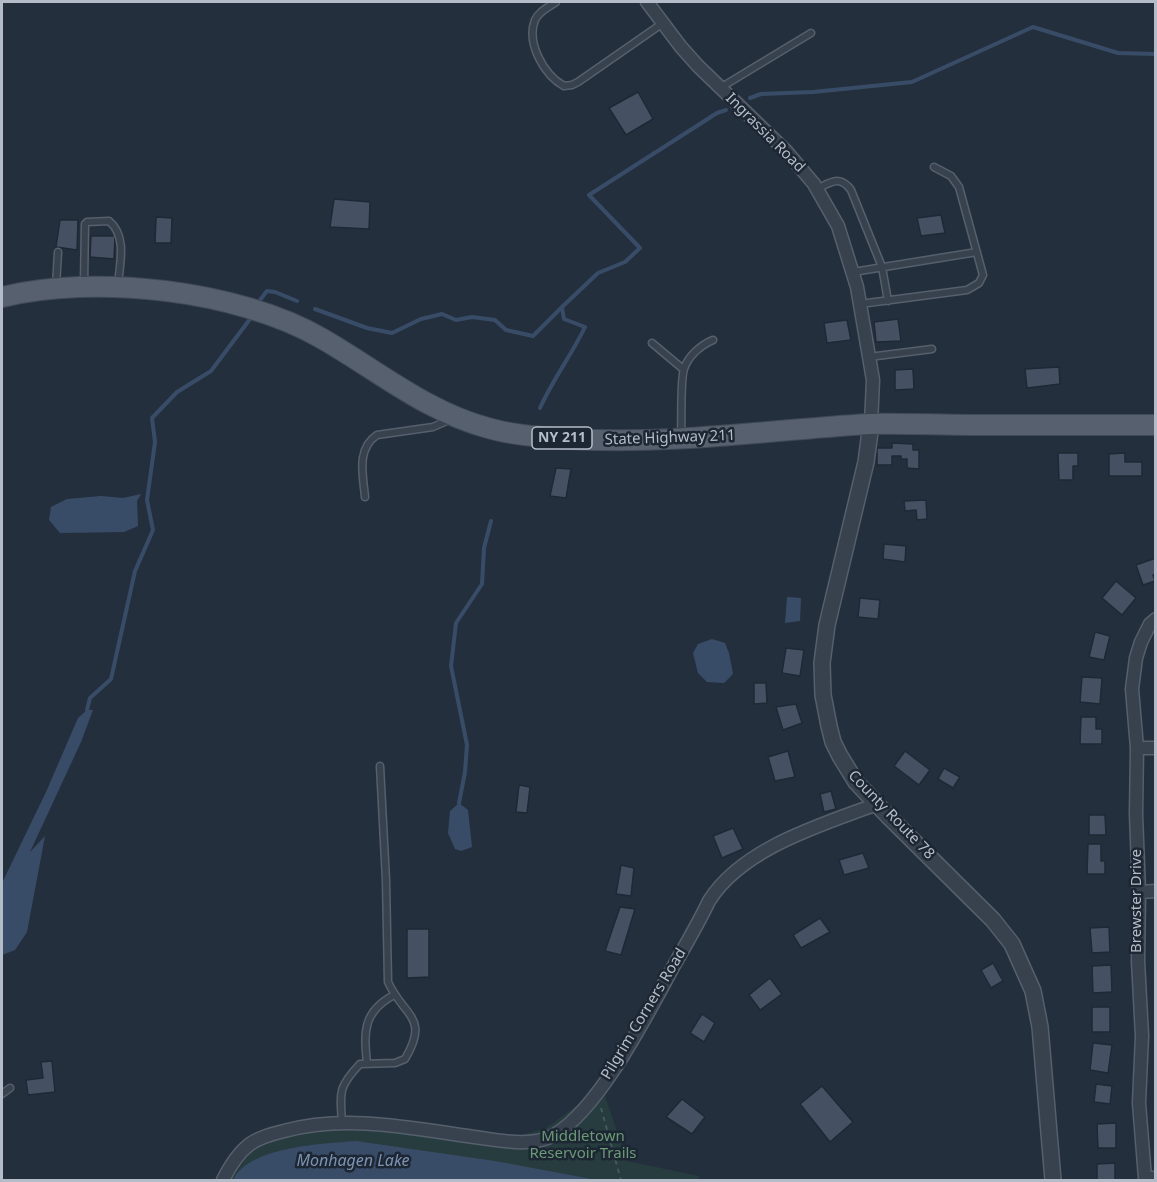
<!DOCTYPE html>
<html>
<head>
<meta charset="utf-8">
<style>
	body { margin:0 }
	#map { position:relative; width:1157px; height:1182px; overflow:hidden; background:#242f3e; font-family:"Noto Sans",sans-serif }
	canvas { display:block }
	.frame { position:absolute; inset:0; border:3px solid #b4bcc9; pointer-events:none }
</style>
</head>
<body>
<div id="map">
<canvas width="1157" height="1182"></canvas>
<div class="frame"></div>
</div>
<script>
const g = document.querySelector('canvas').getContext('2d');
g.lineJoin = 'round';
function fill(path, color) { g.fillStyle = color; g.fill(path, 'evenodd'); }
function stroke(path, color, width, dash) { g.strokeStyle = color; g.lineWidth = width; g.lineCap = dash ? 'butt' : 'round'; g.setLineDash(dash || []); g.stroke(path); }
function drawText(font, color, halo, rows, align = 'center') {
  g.font = font + ' "Noto Sans",sans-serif'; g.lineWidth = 5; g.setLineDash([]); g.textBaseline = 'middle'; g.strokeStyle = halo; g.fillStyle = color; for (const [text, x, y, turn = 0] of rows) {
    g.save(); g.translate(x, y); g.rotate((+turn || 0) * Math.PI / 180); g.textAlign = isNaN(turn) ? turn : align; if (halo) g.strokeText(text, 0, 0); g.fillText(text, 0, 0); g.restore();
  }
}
const green = new Path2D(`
	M602 1087 627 1161 699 1176V1180H231L253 1148 286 1133 358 1126 515 1137 546 1128Z`);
const water = new Path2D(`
	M141 494 137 501 138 526 124 532 60 533 49 520 51 507 67 499 101 496 123 498Z
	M787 597 801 598 800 621 785 623Z
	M712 639 725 643 729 653 733 674 724 683 707 682 698 673 693 653 698 644Z
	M87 710H93L81 742 30 852 45 836 27 932 15 950 2 955V883L46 792 78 718Z
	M459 803 468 810 472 847 461 851 455 849 448 833 450 811Z
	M356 1141 495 1161 597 1180H233C250 1146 322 1144 356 1141Z`);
const stream = new Path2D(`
	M750 98 761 94 813 92 912 82 1033 27 1118 53 1156 54
	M260 300 267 291 275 292 297 301
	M315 309 367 328 392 333 421 319 442 314 456 320 472 317 495 320 506 330 533 336 562 307
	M540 408C553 379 571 356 585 327L564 319 562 307 598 273 625 262 640 248 589 195 717 113 726 110
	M87 710 90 698 111 679 135 571 153 530 147 500 155 442 152 418 177 392 211 371 250 319
	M459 803 465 772 467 745 451 666 456 623 482 584 484 548 491 521`);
const building = new Path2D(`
	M638 92 653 119 626 135 609 108Z
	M334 199 370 202 369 229 330 227Z
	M941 215 945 233 921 236 917 218Z
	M156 217 172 218 171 243H155Z
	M60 220H78L77 250 56 247Z
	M91 236H115L114 259 90 257Z
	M898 319 901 341 876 342 874 322Z
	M847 320 851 340 827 343 824 323Z
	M1059 367 1060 384 1027 388 1025 369Z
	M913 369 914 389 895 390V370Z
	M892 443 913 444V450H919V469L907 468V459H901V456H892V465H877V448H892Z
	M1058 453H1078V466H1073V480H1059Z
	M1125 453V462H1142V476H1109V454Z
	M556 468 571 469 566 498 550 496Z
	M926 500 927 519 917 520 916 510 905 511 904 501Z
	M884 544 906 546 905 562 883 559Z
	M1156 558V574L1153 575 1155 581 1143 585 1136 565Z
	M1116 581 1136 598 1122 615 1102 598Z
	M860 598 880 600 878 619 858 617Z
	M1095 632 1110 636 1104 660 1089 657Z
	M786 648 804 650 800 676 782 673Z
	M1082 677 1102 678 1100 704 1080 702Z
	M754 683H766L767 703 754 704Z
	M796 704 802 723 783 730 776 707Z
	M1081 717H1096V729H1102V744H1080Z
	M788 751 795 777 775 781 768 757Z
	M905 751 930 770 919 785 894 766Z
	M944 768 960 777 953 788 938 779Z
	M519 785 530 787 527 813 516 812Z
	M831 791 836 809 824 812 820 794Z
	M1089 815H1105L1106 835H1089Z
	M733 828 743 849 722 858 713 836Z
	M1088 844H1101V861H1105V874H1087Z
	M863 853 869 868 844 875 839 860Z
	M621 865 634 868 631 896 616 894Z
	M620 907 635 909 621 955 605 951Z
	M820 918 830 932 801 948 793 935Z
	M1109 927 1110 952 1092 953 1090 928Z
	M407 929H429V977L407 978Z
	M993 963 1003 981 991 988 981 970Z
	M1111 965 1112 992 1093 993 1092 966Z
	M770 978 782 994 760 1010 749 995Z
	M1092 1007H1110V1032H1092Z
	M702 1014 715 1023 704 1042 690 1033Z
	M1093 1043 1112 1045 1108 1073 1090 1070Z
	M52 1061 55 1092 28 1095 26 1080 43 1078 41 1062Z
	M1096 1084 1112 1086 1110 1104 1094 1102Z
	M822 1086 853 1122 830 1142 800 1104Z
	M682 1099 705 1117 692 1134 666 1117Z
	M1116 1123V1148H1098L1097 1124Z
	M1115 1163V1180H1097V1164Z`);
const path = new Path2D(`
	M601 1108 621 1180`);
const service = new Path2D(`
	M556 2C549 7 539 11 535 20 526 43 544 75 564 86L572 85 578 82 663 23
	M720 88 811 33
	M817 189C831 182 840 175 851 190L882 267 888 301
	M853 272 977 252
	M84 283 85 224 87 222 109 221C127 236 120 263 118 284
	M56 286 58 252
	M860 304 967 290 979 283 983 275 959 187 951 176 934 167
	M652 343 683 369
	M869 357 932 349
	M681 435C682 420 680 382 684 369 688 356 701 345 713 340
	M365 497C363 475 356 449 377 435L433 427 449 420
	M367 1064C364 1033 362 1012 394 995
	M2 1094 10 1088
	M342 1123C340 1092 338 1087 360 1064L395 1063 405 1059C430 1017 404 1017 388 982L386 880 380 766`);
const minor = new Path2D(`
	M647 2 681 47 698 66 787 152 814 184 838 226 857 287 873 380 871 424
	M1156 619 1150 624 1141 642 1136 658 1132 689 1137 748 1136 814 1139 892 1138 961 1142 1036 1139 1103 1145 1178H1156
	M1137 748H1156
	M1139 892 1156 891
	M223 1180C229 1168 238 1153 250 1144 260 1137 272 1134 284 1131 346 1114 411 1128 474 1137 499 1140 531 1148 554 1135 599 1109 647 1015 672 969 685 946 698 924 709 901 742 848 821 825 877 804`);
const tertiary = new Path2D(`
	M871 424 866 462 827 625 822 663 823 695 829 726 833 742 840 756 856 782 889 817 993 920 1012 944 1033 991 1040 1027 1053 1180`);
const primary = new Path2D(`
	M2 297C94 274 238 290 321 338 377 370 425 411 488 428 516 436 543 437 571 439 671 445 769 430 869 424 902 423 937 425 970 425 1032 425 1094 425 1156 425`);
const shields = [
	[562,438,60]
];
const shieldNames = [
	["NY 211",562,438]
];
const streetNames = [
	["Ingrassia Road",765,133,45],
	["State Highway 211",670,438,-2],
	["County Route 78",891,815,46],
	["Brewster Drive",1137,901,-90],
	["Pilgrim Corners Road",644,1014,-59]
];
const parkNames = [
	["Middletown",583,1137],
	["Reservoir Trails",583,1154]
];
const waterNames = [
	["Monhagen Lake",353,1161]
];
fill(green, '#263c3f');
fill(water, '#394c67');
stroke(stream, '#394c67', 4);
fill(building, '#455162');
stroke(building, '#1f2835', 1.5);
stroke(service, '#565f6c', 9);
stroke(minor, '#565f6c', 15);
stroke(tertiary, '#565f6c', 18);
stroke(primary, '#414a57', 22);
stroke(path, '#44595c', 2, [4.5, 4.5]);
stroke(service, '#38414e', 6);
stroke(minor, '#38414e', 12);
stroke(tertiary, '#38414e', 15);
stroke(primary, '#56606e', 20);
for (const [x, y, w] of shields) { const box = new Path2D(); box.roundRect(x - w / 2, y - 11, w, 22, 4.5); g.fillStyle = '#1d2633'; g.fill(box); stroke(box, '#b4bcc9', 1.5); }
drawText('bold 14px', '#b4bcc9', null, shieldNames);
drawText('15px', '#b4bcc9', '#1d2633', streetNames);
drawText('15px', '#6b9a76', '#1d2633', parkNames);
drawText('italic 16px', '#7c92b1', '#1d2633', waterNames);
</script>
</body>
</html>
